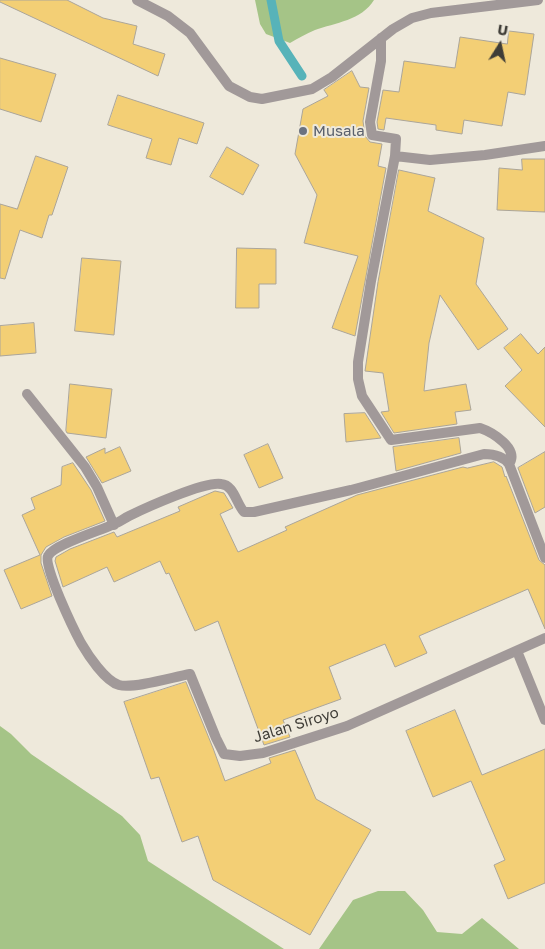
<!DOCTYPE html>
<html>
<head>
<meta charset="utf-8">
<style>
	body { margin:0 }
	#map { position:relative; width:545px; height:949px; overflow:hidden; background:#eee9db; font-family:"Golos Text",sans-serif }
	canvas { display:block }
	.north { position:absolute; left:475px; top:20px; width:50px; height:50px; -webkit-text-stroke:4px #eee9db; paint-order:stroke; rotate:10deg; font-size:14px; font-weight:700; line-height:20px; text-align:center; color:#3f3d37 }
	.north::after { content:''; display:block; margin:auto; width:18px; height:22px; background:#3f3d37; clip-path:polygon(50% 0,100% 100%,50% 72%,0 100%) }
</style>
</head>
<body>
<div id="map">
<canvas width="545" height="949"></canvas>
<div class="north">U</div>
</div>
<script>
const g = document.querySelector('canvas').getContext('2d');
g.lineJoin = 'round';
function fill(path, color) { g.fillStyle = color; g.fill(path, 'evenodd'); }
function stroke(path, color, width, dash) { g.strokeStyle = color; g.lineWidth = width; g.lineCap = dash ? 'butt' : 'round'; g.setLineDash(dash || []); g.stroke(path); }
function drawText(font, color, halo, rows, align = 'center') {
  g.font = font + ' "Golos Text",sans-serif'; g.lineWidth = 4; g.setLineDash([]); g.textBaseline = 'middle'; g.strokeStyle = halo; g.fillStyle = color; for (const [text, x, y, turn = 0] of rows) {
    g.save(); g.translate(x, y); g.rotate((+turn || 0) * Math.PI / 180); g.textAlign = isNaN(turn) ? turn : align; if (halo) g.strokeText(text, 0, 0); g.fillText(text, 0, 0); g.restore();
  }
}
const green = new Path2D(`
	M255 0H374C362 20 335 23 315 30 306 34 298 38 290 43L266 34 260 24Z
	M0 726 11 734 31 754 122 816 140 835 148 861 284 949H0Z
	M378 891H405L423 910 437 932 462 934 482 918 519 949H319L353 900Z`);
const stream = new Path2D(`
	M271 0 279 41 302 76`);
const building = new Path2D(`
	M0 0H67L103 18 137 26 133 44 165 54 158 76 0 2Z
	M509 31 534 34 525 95 508 92 502 126 464 120 462 134 436 130V125L386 118 384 130 378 129 377 122 383 90 399 92 404 61 455 68 460 37 507 44Z
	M0 58 56 74 41 122 0 109Z
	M352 71 360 87 369 88 363 121 365 136 370 142 382 144 378 166 386 168 355 336 332 328 358 256 304 243 317 195 295 154 303 109 328 96 324 90Z
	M118 95 204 123 197 144 179 138 171 165 146 158 152 139 108 125Z
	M227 147 259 165 243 195 210 177Z
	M36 156 68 167 52 215H49L42 238 20 230 5 279 0 278V204L17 209Z
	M522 159H545V212L497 210 499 168 522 170Z
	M399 170 435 178 428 211 484 238 476 284 508 329 478 350 440 295 429 343 424 391 466 384 471 410 455 412 457 424 394 433 381 412 389 411 383 373 365 371 378 282Z
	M237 248 276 249V284H259V308H236Z
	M82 258 121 261 114 335 75 331Z
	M34 323 36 353 0 356V326Z
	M521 334 538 354 545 347V427L505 386 522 370 504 348Z
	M70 384 112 389 106 438 67 433 66 431Z
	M365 413 381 438 346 442 344 414Z
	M459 438 461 453 396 471 393 447Z
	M268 444 283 478 259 488 244 455Z
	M120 447 131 471 102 483 86 457 105 448V453Z
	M545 452V507L535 513 518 468Z
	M494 462 502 467 505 477 506 476 539 560 545 565V629L528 589 419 636 427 653 395 667 385 644 329 667 341 699 283 720 290 737 264 745 218 621 195 631 169 573 166 574 160 561 114 582 107 567 63 587 55 561 56 557 70 549 114 532 117 537 180 511 178 507 215 491 224 493 233 508 220 514 238 552 287 530 285 527 357 495 463 467 467 468Z
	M73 463 91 490 105 521 64 537 46 547 41 555V563L52 596 21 609 4 570 40 555 22 515 35 509 31 498 61 485 62 467Z
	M186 682 213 748 225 781 271 763 269 758 295 750 316 799 371 830 310 935 213 880 198 836 182 842 159 777 151 779 124 702Z
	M455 710 482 775 545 749V883L508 899 494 865 505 860 471 781 433 797 406 731Z`);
const street = new Path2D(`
	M137 0 168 16 190 33 229 86 250 97 262 99 312 89 332 77 393 29 412 18 431 13 538 0
	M381 38V61L370 122 372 135 396 139 395 156 430 160 485 155 545 146
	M395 156 371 281 358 362V379L362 396 391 440 480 428C492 432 520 449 509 464
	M27 394 85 467 97 487 114 525
	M545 558 509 464C503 456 494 454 484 454L351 490 254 512H244C236 503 234 485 221 484 205 481 145 508 129 516 123 519 118 523 112 525 99 531 53 545 48 556 43 566 74 630 81 643 88 655 105 681 119 685 134 689 173 677 190 674L216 738 224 754 240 756 263 753 347 726 545 638
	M517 651 545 720`);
const markers = [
	[303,131,5,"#6b7280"]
];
const worshipNames = [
	["Musala",313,131]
];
const streetNames = [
	["Jalan Siroyo",296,725,-17]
];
fill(green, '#a5c487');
stroke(stream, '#57b3b9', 9);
fill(building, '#f3cf75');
stroke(building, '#aba599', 1);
stroke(street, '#a19999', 10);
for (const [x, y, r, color] of markers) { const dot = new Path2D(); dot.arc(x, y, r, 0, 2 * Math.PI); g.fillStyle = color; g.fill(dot); stroke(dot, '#eee9db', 2); }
drawText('15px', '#5b616d', '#eee9db', worshipNames, 'left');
drawText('15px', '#3f3d37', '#eee9db', streetNames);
</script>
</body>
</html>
